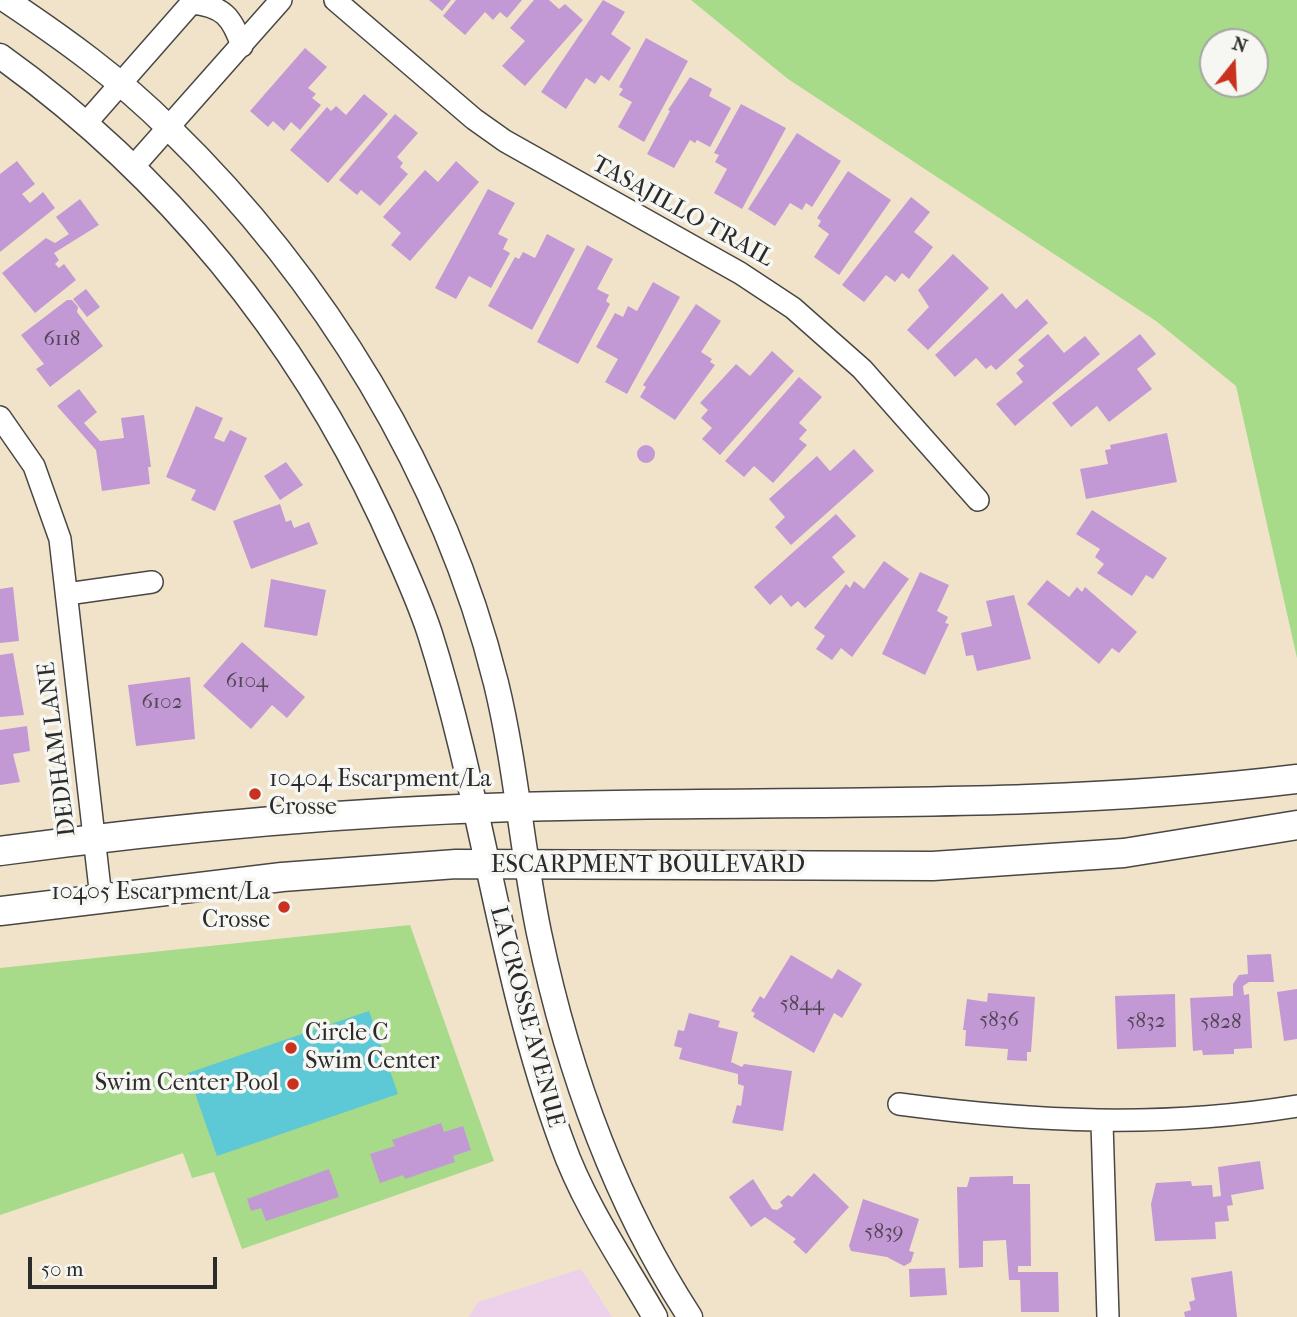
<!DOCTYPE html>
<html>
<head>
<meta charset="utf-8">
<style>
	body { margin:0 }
	#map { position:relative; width:1297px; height:1317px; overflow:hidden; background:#f0e3c9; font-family:"IM FELL French Canon",serif }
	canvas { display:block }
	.north { position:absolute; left:1199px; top:28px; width:70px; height:70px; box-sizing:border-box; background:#f6f6f2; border:2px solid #a5a5a2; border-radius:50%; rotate:18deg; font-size:19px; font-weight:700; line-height:28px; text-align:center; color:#2b2b2b }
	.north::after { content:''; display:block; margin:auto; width:24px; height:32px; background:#c8321e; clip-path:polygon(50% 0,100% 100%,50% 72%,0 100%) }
	.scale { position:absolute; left:28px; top:1257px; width:189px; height:32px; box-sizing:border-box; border:4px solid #2b2b2b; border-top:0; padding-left:9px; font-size:21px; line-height:24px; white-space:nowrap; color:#2b2b2b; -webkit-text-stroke:5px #f6f6f2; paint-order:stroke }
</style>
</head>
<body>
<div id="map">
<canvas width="1297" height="1317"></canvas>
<div class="north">N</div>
<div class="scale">50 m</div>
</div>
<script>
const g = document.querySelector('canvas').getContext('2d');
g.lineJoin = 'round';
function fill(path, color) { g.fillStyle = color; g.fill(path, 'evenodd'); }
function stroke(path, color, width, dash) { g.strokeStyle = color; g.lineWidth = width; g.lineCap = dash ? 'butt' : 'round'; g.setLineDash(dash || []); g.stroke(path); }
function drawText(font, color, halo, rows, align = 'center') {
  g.font = font + ' "IM FELL French Canon",serif'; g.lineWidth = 7; g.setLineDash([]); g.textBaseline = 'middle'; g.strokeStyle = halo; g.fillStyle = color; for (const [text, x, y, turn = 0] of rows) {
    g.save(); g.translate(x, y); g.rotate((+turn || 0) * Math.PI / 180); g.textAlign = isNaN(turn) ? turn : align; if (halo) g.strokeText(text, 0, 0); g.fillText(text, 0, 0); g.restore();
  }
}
const built = new Path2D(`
	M581 1269 612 1317H469L478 1302Z`);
const green = new Path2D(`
	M691 0H1297V658L1236 386 1156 321 788 79ZM1213 42H1255V84H1213Z
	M410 925 494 1161 242 1249 214 1172 192 1178 183 1153 0 1215V968Z`);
const water = new Path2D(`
	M369 1011 398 1094 217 1156 188 1073Z`);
const building = new Path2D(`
	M429 0H451L442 11Z
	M456 0H522L507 18 500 12 493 20 485 12 465 35 443 16Z
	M534 0H549L559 9 565 4 583 20 525 86 502 66 525 41 510 28Z
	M603 0 625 12 611 34 631 48 609 81 601 75 595 84 586 78 566 109 541 92Z
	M646 38 688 61 644 142 618 127 632 102 619 95 623 89 619 87Z
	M305 48 327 67 308 88 316 94 312 98 321 105 300 130 291 122 284 131 273 121 268 127 250 111Z
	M690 77 712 89 709 96 731 108 710 147 697 140 695 143 690 140 674 168 647 154 670 111 668 110Z
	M364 94 388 114 328 183 290 150 327 107 331 111 336 106 346 115Z
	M741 104 786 128 742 209 714 193 727 169 715 162 719 155 714 153Z
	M395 114 418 133 397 157 403 163 400 167 408 174 380 206 361 190 357 195 339 180Z
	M797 133 841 161 812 207 806 203 802 210 790 203 775 226 748 209Z
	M17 161 35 184 22 194 30 203 43 192 55 208 0 252V174Z
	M456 161 479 182 410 261 391 245 401 233 383 217 425 170 438 182Z
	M848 171 891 200 839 275 814 257 829 234 818 226 821 221 817 218Z
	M488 189 515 203 498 234 508 239 503 249 510 253 491 288 469 276 456 299 435 288Z
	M911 197 930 212 914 232 933 247 909 279 902 273 895 282 886 275 864 302 842 285Z
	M80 199 99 225 54 253 59 260 55 264 59 268 64 264 76 280 35 313 2 273 46 238 55 243 69 234 56 217Z
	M547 234 575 249 532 330 488 306 515 257 519 259 523 252 535 258Z
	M587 245 613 259 597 289 609 295 606 301 610 304 578 364 537 342Z
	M953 254 989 288 928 350 907 330 929 307 918 290Z
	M653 282 680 297 627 394 605 382 618 359 596 347 615 313 623 317 628 306 637 311Z
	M86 289 100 307 87 317 73 299Z
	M1002 293 1016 309 1027 299 1048 323 996 370 991 365 986 369 976 358 955 377 935 355Z
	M67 300H72L78 307 77 312 103 346 50 387 36 369 44 364 21 335Z
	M696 304 721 321 701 352 712 359 710 362 715 365 675 420 640 397 646 387 643 385Z
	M1048 334 1064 353 1085 336 1100 354 1015 426 996 404 1023 382 1016 373 1024 366 1018 360Z
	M1140 334 1156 354 1137 369 1152 389 1109 422 1097 406 1071 427 1052 403Z
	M772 351 794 371 720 455 702 439 712 428 701 418 708 410 700 403 736 364 750 376Z
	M799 377 822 397 799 423 807 430 799 439 807 445 773 483 754 466 744 477 725 461Z
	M79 389 97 412 84 423 100 441 124 438 121 418 144 415 151 467H148L150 484 102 491 96 450 57 406Z
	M196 406 223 418 214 438 224 442 230 430 247 438 215 511 191 500 196 490 166 477Z
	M1167 433 1177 482 1086 499 1080 469 1108 464 1105 450 1111 449 1110 445Z
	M637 454a9 9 0 1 1 18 0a9 9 0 1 1-18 0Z
	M854 449 874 471 791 545 775 527 785 517 769 499 817 456 830 471Z
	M286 462 303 485 280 500 264 476Z
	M280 504 286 522 291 520 294 528 309 522 318 544 251 569 233 521Z
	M1092 510 1167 558 1153 579 1146 575 1132 596 1097 573 1104 564 1095 557 1100 549 1076 534Z
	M836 514 856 536 832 557 845 572 805 608 798 601 791 607 781 595 770 605 754 587Z
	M884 561 909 579 852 657 841 648 832 660 816 649 825 636 814 628 846 584 850 588 854 581 864 589Z
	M920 572 949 585 937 611 948 617 945 623 949 624 925 675 882 654Z
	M271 579 326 590 317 636 264 627Z
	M1047 580 1069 597 1077 587 1082 592 1085 587 1137 632 1119 653 1112 648 1099 664 1027 604Z
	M13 587 19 641 0 643V589Z
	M1014 595 1031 659 977 671 973 655 966 656 961 633 992 626 986 601Z
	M242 642 305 697 287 718 272 705 251 729 203 686Z
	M13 653 24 715 0 717V655Z
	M190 677 195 739 136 746 128 685Z
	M27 726 30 751 13 754 20 782 0 785V730Z
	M1271 954 1274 982H1249L1243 986 1244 995 1249 994 1252 1048 1234 1049V1054L1203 1055 1202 1050 1193 1051 1190 998 1233 996V984L1239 975 1248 974 1247 955Z
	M791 955 832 979 838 969 862 984 842 1018 834 1013 814 1053 753 1017 755 1013 751 1011 760 996 764 999Z
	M1297 989V1039L1284 1041 1277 992Z
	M988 993 1035 997 1031 1052H1027V1061L1007 1060 1008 1049 965 1046 966 1030H963L967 999 987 1002Z
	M1175 994 1176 1047 1117 1049 1115 996Z
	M689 1013 720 1021 718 1027 738 1032 731 1062 742 1067 744 1064 792 1071 783 1131 732 1123 737 1105 741 1106 744 1086 738 1084V1074L679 1059 682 1048 674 1046 678 1030 684 1031Z
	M441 1123 444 1132 463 1126 471 1150 453 1156 455 1162 405 1179 403 1175 380 1183 370 1154 395 1146 392 1140Z
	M1260 1161 1264 1189 1231 1195 1233 1205 1227 1206 1229 1221 1215 1222 1216 1239 1155 1241 1151 1204 1156 1183 1191 1181 1192 1186 1212 1185 1213 1197 1221 1196 1218 1167Z
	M329 1169 339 1197 266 1221 261 1208 251 1211 247 1199Z
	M814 1173 849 1207 806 1254 793 1242 796 1239 765 1217 751 1227 729 1197 753 1179 772 1209 777 1210 783 1206 780 1202 788 1195 792 1197Z
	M1013 1176V1184H1030L1031 1266H1018V1272H1058L1059 1312H1021L1020 1280H1009L1006 1240 983 1241V1267L959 1268 957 1187H967L970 1177Z
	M863 1199 919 1219 909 1251 914 1252 911 1262 904 1266 887 1257 851 1251 849 1246Z
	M945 1268 947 1295 910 1297 909 1269Z
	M1232 1271 1237 1317H1185L1184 1312 1191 1310 1189 1302 1195 1300 1191 1278Z`);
const minor = new Path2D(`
	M335 0 474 119 505 141 740 273 793 308 862 369 978 500
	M192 3C223 6 232 17 242 46
	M86 123 194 0
	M134 166 281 0
	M0 417 34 466 60 539 101 898
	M67 594 152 582
	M899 1104C1035 1122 1160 1128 1297 1106
	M1102 1123 1108 1317`);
const tertiary = new Path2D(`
	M6 0C63 38 120 79 169 128 323 278 444 474 496 683 516 765 522 851 539 933 567 1067 615 1202 690 1317
	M0 56C165 174 296 335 382 519 399 557 417 594 430 634 483 801 501 978 562 1143 584 1205 623 1261 655 1317`);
const secondary = new Path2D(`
	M0 851C171 828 342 812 514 807 775 799 1037 811 1297 779
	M0 911 282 877 456 864 933 866 1124 853 1297 825`);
const markers = [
	[255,794,7,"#c8321e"],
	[284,907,7,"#c8321e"],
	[291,1048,7,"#c8321e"],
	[293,1084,7,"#c8321e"]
];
const numberNames = [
	["6118",62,340],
	["6104",247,682],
	["6102",162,703],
	["5844",802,1005],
	["5836",999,1021],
	["5832",1146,1022],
	["5828",1221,1023],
	["5839",884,1233]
];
const streetNames = [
	["TASAJILLO TRAIL",682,212,29],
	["DEDHAM LANE",58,749,-97],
	["ESCARPMENT BOULEVARD",648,866],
	["LA CROSSE AVENUE",526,1017,75]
];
const poiNames = [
	["10404 Escarpment/La",269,780],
	["Crosse",269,808],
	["10405 Escarpment/La",270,893,"right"],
	["Crosse",270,921,"right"],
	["Circle C",305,1034],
	["Swim Center",305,1062],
	["Swim Center Pool",279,1084,"right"]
];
fill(built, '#edd0e9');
fill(green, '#a7da89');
fill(water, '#5dc8d6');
fill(building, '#c299d4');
stroke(minor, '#494743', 24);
stroke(tertiary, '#494743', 27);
stroke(secondary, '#494743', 31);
stroke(minor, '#fff', 21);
stroke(tertiary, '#fff', 24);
stroke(secondary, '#fff', 28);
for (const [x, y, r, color] of markers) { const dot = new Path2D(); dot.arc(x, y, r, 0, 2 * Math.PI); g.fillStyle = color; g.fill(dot); stroke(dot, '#f6f6f2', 2.5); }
drawText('21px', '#514655', null, numberNames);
drawText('24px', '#2b2b2b', '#f6f6f2', streetNames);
drawText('24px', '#2b2b2b', '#f6f6f2', poiNames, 'left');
</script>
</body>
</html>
